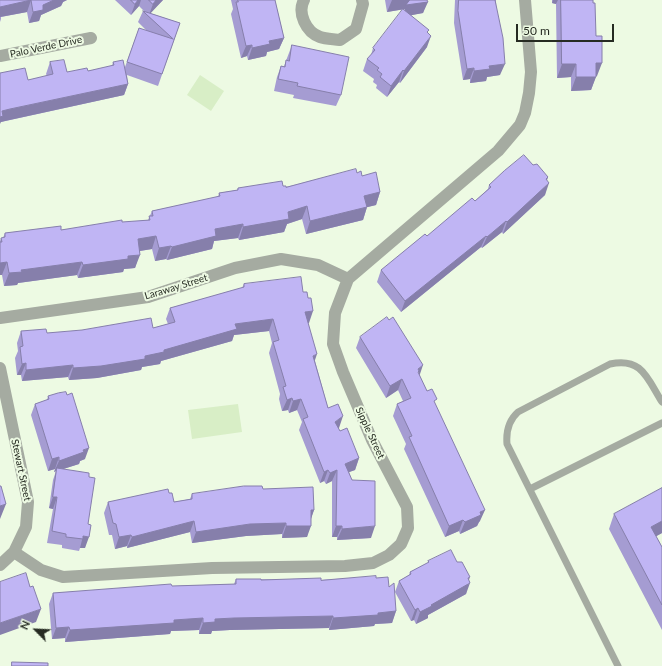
<!DOCTYPE html>
<html>
<head>
<meta charset="utf-8">
<style>
	body { margin:0 }
	#map { position:relative; width:662px; height:666px; overflow:hidden; background:#edfae3; font-family:Lato,sans-serif }
	canvas { display:block }
	.north { position:absolute; left:16px; top:610px; width:40px; height:40px; -webkit-text-stroke:3px #edfae3; paint-order:stroke; rotate:294deg; font-size:11px; font-weight:700; line-height:16px; text-align:center; color:#262b22 }
	.north::after { content:''; display:block; margin:auto; width:14px; height:18px; background:#262b22; clip-path:polygon(50% 0,100% 100%,50% 72%,0 100%) }
	.scale { position:absolute; left:516px; top:24px; width:98px; height:18px; box-sizing:border-box; border:2px solid #262b22; border-top:0; padding-left:5px; font-size:12px; line-height:14px; white-space:nowrap; color:#262b22; -webkit-text-stroke:3px #edfae3; paint-order:stroke }
</style>
</head>
<body>
<div id="map">
<canvas width="662" height="666"></canvas>
<div class="north">N</div>
<div class="scale">50 m</div>
</div>
<script>
const g = document.querySelector('canvas').getContext('2d');
g.lineJoin = 'round';
function fill(path, color) { g.fillStyle = color; g.fill(path, 'evenodd'); }
function stroke(path, color, width, dash) { g.strokeStyle = color; g.lineWidth = width; g.lineCap = dash ? 'butt' : 'round'; g.setLineDash(dash || []); g.stroke(path); }
function drawText(font, color, halo, rows, align = 'center') {
  g.font = font + ' Lato,sans-serif'; g.lineWidth = 4; g.setLineDash([]); g.textBaseline = 'middle'; g.strokeStyle = halo; g.fillStyle = color; for (const [text, x, y, turn = 0] of rows) {
    g.save(); g.translate(x, y); g.rotate((+turn || 0) * Math.PI / 180); g.textAlign = isNaN(turn) ? turn : align; if (halo) g.strokeText(text, 0, 0); g.fillText(text, 0, 0); g.restore();
  }
}
const green = new Path2D(`
	M200 75 224 91 211 111 187 95Z
	M238 404 242 432 192 439 188 410Z`);
const lane = new Path2D(`
	M530 489 662 423
	M618 666 507 444C506 432 509 420 518 412L610 364C642 357 647 378 662 402`);
const street = new Path2D(`
	M304 0C297 13 306 32 320 37 326 39 334 39 340 40L356 29 363 4 362 0
	M0 56 91 38
	M0 318 148 297 235 268 281 259 318 265 348 279
	M0 368 28 502 26 527 14 552 0 565
	M14 552 41 570 63 577 212 568 345 566 373 563 389 555 401 544 408 528 407 507 372 440 343 372 333 344 335 313 348 279 498 151 520 125 525 113 529 93 531 72 525 0`);
const wall = new Path2D(`
	M0 0H67L63 2 61 6 41 15 39 21 29 23 27 12 1 17V19L0 22Z
	M115 0H163L150 13 180 23 158 86 127 75 128 84 124 95 1 122 0 73 28 80 47 76 46 74 50 62 67 72 88 71 112 66 113 62 125 67 139 28 147 31 138 22 143 11 145 12 139 6 131 15Z
	M231 0H275L284 38 279 49 267 52 266 56 248 60 247 56 241 58 231 14 233 9Z
	M385 0H427L423 13 411 15 428 33 427 47 400 83 399 82 387 97 376 88 377 85 373 82 374 79 363 71 367 59 371 55 373 48 405 9 387 12Z
	M455 0H496V2L500 75 487 77 486 81 470 83V79L463 80 454 23Z
	M552 0H593L596 36 597 76H596L591 90 571 91V77L557 78 556 4 552 3Z
	M292 45 341 95 336 106 293 98 294 95 274 91 277 77 281 66H284Z
	M533 165 548 177 547 180 545 195 503 234 502 232 482 248 481 247 401 312 377 282 381 270 475 201 488 189 489 185Z
	M357 173 362 176 380 192 376 205 367 207 363 220 306 234 302 219 287 224 284 232 239 240 238 238 214 241 212 249 167 260 166 259 155 261 152 249 140 251 135 268 124 269 123 272 78 278 77 275 18 283 17 285 4 286 2 275H0V241L1 238H3L5 233 61 230 148 220 152 211 218 197 219 193 237 190 238 188 283 186 286 187Z
	M244 284 303 292 309 323H308L315 361 328 408 339 428H338L340 431 359 458 355 470 349 472 371 538 337 540V537H332V481L326 484 324 481 320 483 299 430 302 422 297 410 289 413 288 410 282 411 279 399 280 394 269 353 272 343 269 331 234 335 232 341 161 361 160 364 142 367 141 370 97 378 69 380 68 377 22 381 21 375H17L15 358 18 351 17 343 21 331 47 333 153 328 168 324 166 319 170 308 242 288Z
	M360 337 419 375 427 391 435 404 480 521 479 522 477 526 460 534 459 531 445 537 404 449 406 444 393 416 397 404 403 401 398 390 386 398 356 348Z
	M48 396 85 459 80 461 79 464 63 469 89 477 88 524 85 548H80L79 551 62 548V545L47 543 53 509 49 508 53 480 56 471 54 472 55 469 48 471 31 415 35 404 47 400Z
	M662 488V533L656 536 662 547V630L609 529 614 514Z
	M263 489 314 510 311 518 307 537 282 538V534L246 536 192 543 190 532 127 548V546L115 549 112 535H109L104 513 108 502 169 493 174 502 190 499 192 494Z
	M428 561 457 562 469 580 466 594 428 615V618L416 624 414 620 411 621 395 592 399 581 409 575 410 572 428 563Z
	M376 578 389 587 396 611 392 623 375 624 374 626 329 630V628L230 630 212 631 211 634H199V630L171 631 170 634 65 642V638L52 639 49 604 53 593 172 586 234 584 236 579 321 580Z`);
const shadedWall = new Path2D(`
	M31 0 27 12 0 17V7Z
	M54 0H67L63 2 61 6 41 15 39 21 29 23 33 12 43 5Z
	M138 0H141L139 6 131 15 135 4Z
	M156 0H163L149 15 153 4Z
	M392 0H412L428 2 423 13 402 17 405 9 387 12Z
	M553 0H558L556 4 552 3Z
	M431 36 427 47 400 83 404 71Z
	M284 38 279 49 267 52 266 56 248 60 252 48 269 41Z
	M252 45 247 56 241 58 246 46Z
	M596 63H602L597 76 591 77Z
	M505 64 500 75 487 77 486 81 470 83 474 71 489 66Z
	M562 64H576L571 77 557 78Z
	M474 68 470 79 463 80 467 69Z
	M403 70 399 82 387 97 391 86Z
	M576 77H596L591 90 571 91Z
	M128 84 124 95 5 121 1 122 0 124V116L2 111Z
	M548 177 544 188 549 183 545 195 503 234 507 222Z
	M380 192 376 205 360 209 364 196Z
	M307 206 302 219 287 224 284 232 239 240 243 227 288 212Z
	M367 207 363 220 306 234 310 221Z
	M506 221 502 232 482 248 487 237Z
	M243 224 238 238 214 241 212 249 167 260 172 247 215 229Z
	M156 236 152 249 133 252 138 239Z
	M486 236 481 247 401 312 405 301Z
	M171 246 166 259 155 261 159 248Z
	M140 255 135 268 124 269 123 272 78 278 83 265 128 256Z
	M7 262 2 275H0V263Z
	M82 262 77 275 18 283 17 285 4 286 9 273 21 270Z
	M313 311 309 323 301 324 305 312Z
	M273 319 269 331 234 335 232 341 161 361 160 364 142 367 141 370 97 378 69 380 73 368 145 356 164 350 235 324Z
	M317 354 313 366V356Z
	M26 363 21 375H17L22 364Z
	M73 365 68 377 22 381 26 370Z
	M423 365 419 377 418 369Z
	M402 379 398 390 386 398 390 386Z
	M292 398 288 410 282 411 287 400Z
	M301 399 297 410 289 413 293 401Z
	M343 416 339 428 331 433 335 422Z
	M89 448 85 459 80 461 79 464 57 471V468L56 471 54 472 59 461 83 450Z
	M59 457 55 469 48 471 52 459Z
	M359 458 355 470 341 475 345 464Z
	M328 470 324 481 320 483 324 472Z
	M337 470 332 481 326 484 330 473Z
	M53 497H57L53 509 49 508Z
	M6 504 0 519V506Z
	M311 510H314L310 522Z
	M485 510 480 521 479 522 477 526 460 534 465 522 480 512Z
	M463 520 459 531 445 537 449 526Z
	M194 521 190 532 127 548 132 537Z
	M662 521V533L646 542 651 527Z
	M286 523 282 534 246 536 192 543 196 532 250 524Z
	M286 526H311L307 537 282 538Z
	M336 526H342L337 537H332Z
	M375 526 371 538 337 540 342 529Z
	M131 535 127 546 115 549 119 537Z
	M83 536 89 537 85 548H80Z
	M470 577 467 585 470 583 466 594 428 615V618L416 624 420 612Z
	M418 608 414 620 411 621 415 610Z
	M41 609 36 622 0 635V623Z
	M396 611 392 623 375 624 374 626 329 630 333 618Z
	M333 616 329 628 230 630 212 631 211 634H199L203 623 215 619 234 618Z
	M203 618 199 630 171 631 170 634 65 642 70 630 174 620Z
	M69 627 65 638 52 639 56 628Z`);
const building = new Path2D(`
	M0 0H54L43 5V10L33 12 31 0 0 7Z
	M131 0H138L135 4Z
	M149 0H156L153 4Z
	M238 0H275L284 38 269 41 270 44 252 48V45L246 46 236 2H238Z
	M410 0H427L428 2 406 5Z
	M459 0H495L503 38 505 64 489 66 490 69 474 71V68L467 69 458 11Z
	M561 0H593V3H595L596 36H602V63H596V77H576V64H562Z
	M403 9 429 30 427 32 431 36 404 71 403 70 391 86 380 77 382 74 377 70 379 68 367 59 375 50 373 48Z
	M143 11 180 23 162 74 127 62 139 28 173 39Z
	M292 45 349 57 341 95 297 86 298 83 278 79 281 66 285 67 286 60 289 61Z
	M64 60 67 72 87 68 88 71 114 65 113 62 123 60 128 84 10 109 2 111 3 116 0 117V73L25 68 28 80 53 74 50 62Z
	M524 155 533 165 537 164 548 177 546 179 549 183 507 222 506 221 487 237 486 236 405 301 381 270 425 234 427 236 472 198 475 201 491 187 489 185 504 171Z
	M356 169 357 173 361 171 362 176 376 172 380 192 364 196 367 207 310 221 307 206 288 212 289 219 243 227V224L215 229 216 236 172 247 171 246 159 248 156 236 138 239 140 255 128 256V259L83 265 82 262 21 270 22 272 9 273 7 262 0 263V242H2L1 238 5 237V233L61 226V230L122 220V222L150 220 149 216H153L152 211 220 196 219 193 238 190V188L282 181 283 186H286V187Z
	M301 277 303 292H307L308 298H311L313 311 305 312 317 354 313 356 328 408 338 404 343 416 335 422 340 431 347 428 359 458 345 464 352 480 375 481V526L342 529V526H336L337 470 330 473 328 470 324 472 303 419 308 417 301 399 293 401 292 398 287 400 283 387 286 386 273 342 279 340 273 319 235 324 237 329 164 350V352L145 356V359L101 366 73 368V365L26 370V363L22 364 20 347 23 346 21 331 46 329 47 333 82 330 151 318 153 328 175 322 170 308 244 287V284Z
	M387 317 389 320 393 317 423 365 418 369 419 371 418 372 427 391 432 389 437 399 434 401 485 510 480 512 481 515 465 522 463 520 449 526 409 437 412 436 397 404 411 398 402 379 390 386 360 337Z
	M66 392 67 395 72 393 89 448 83 450 84 452 59 461V457L52 459 35 404 49 399 48 396 58 393Z
	M57 468 89 473V477L95 478 88 524 91 525 89 537 83 536V539L66 537V534L52 531 57 497H53Z
	M0 486H1L6 504 0 506Z
	M244 486H262L263 489 313 487 314 510H311V526H286V523L250 524 196 532 194 521 132 537 131 535 119 537 116 524 113 523 108 502 168 489 169 493H172L174 502 192 499V494Z
	M662 488V521L651 527 662 547V605L614 514Z
	M451 550 457 562H462L470 577 468 578 470 583 431 605 432 606 420 612 418 608 415 610 399 581 411 574 410 572 429 562 428 561Z
	M26 573 30 587 33 586 41 609 0 623V582Z
	M376 576V578L388 577 389 587 394 583 396 611 378 613V615L333 618V616L234 618 215 619V622L203 623V618L174 620V623L70 630 69 627 56 628 53 593 171 584 172 586 236 584V579H261V580L321 578V580Z
	M12 662 48 663V666H12Z`);
const streetNames = [
	["Palo Verde Drive",46,47,-12],
	["Laraway Street",176,287,-17],
	["Sipple Street",370,433,65],
	["Stewart Street",21,470,78]
];
fill(green, '#d8eec6');
stroke(lane, '#a5aba1', 7);
stroke(street, '#a5aba1', 12);
fill(wall, '#a59cd2');
fill(shadedWall, '#867fab');
fill(building, '#c0b5f4');
stroke(building, '#867fab', 1);
drawText('10px', '#262b22', '#edfae3', streetNames);
</script>
</body>
</html>
